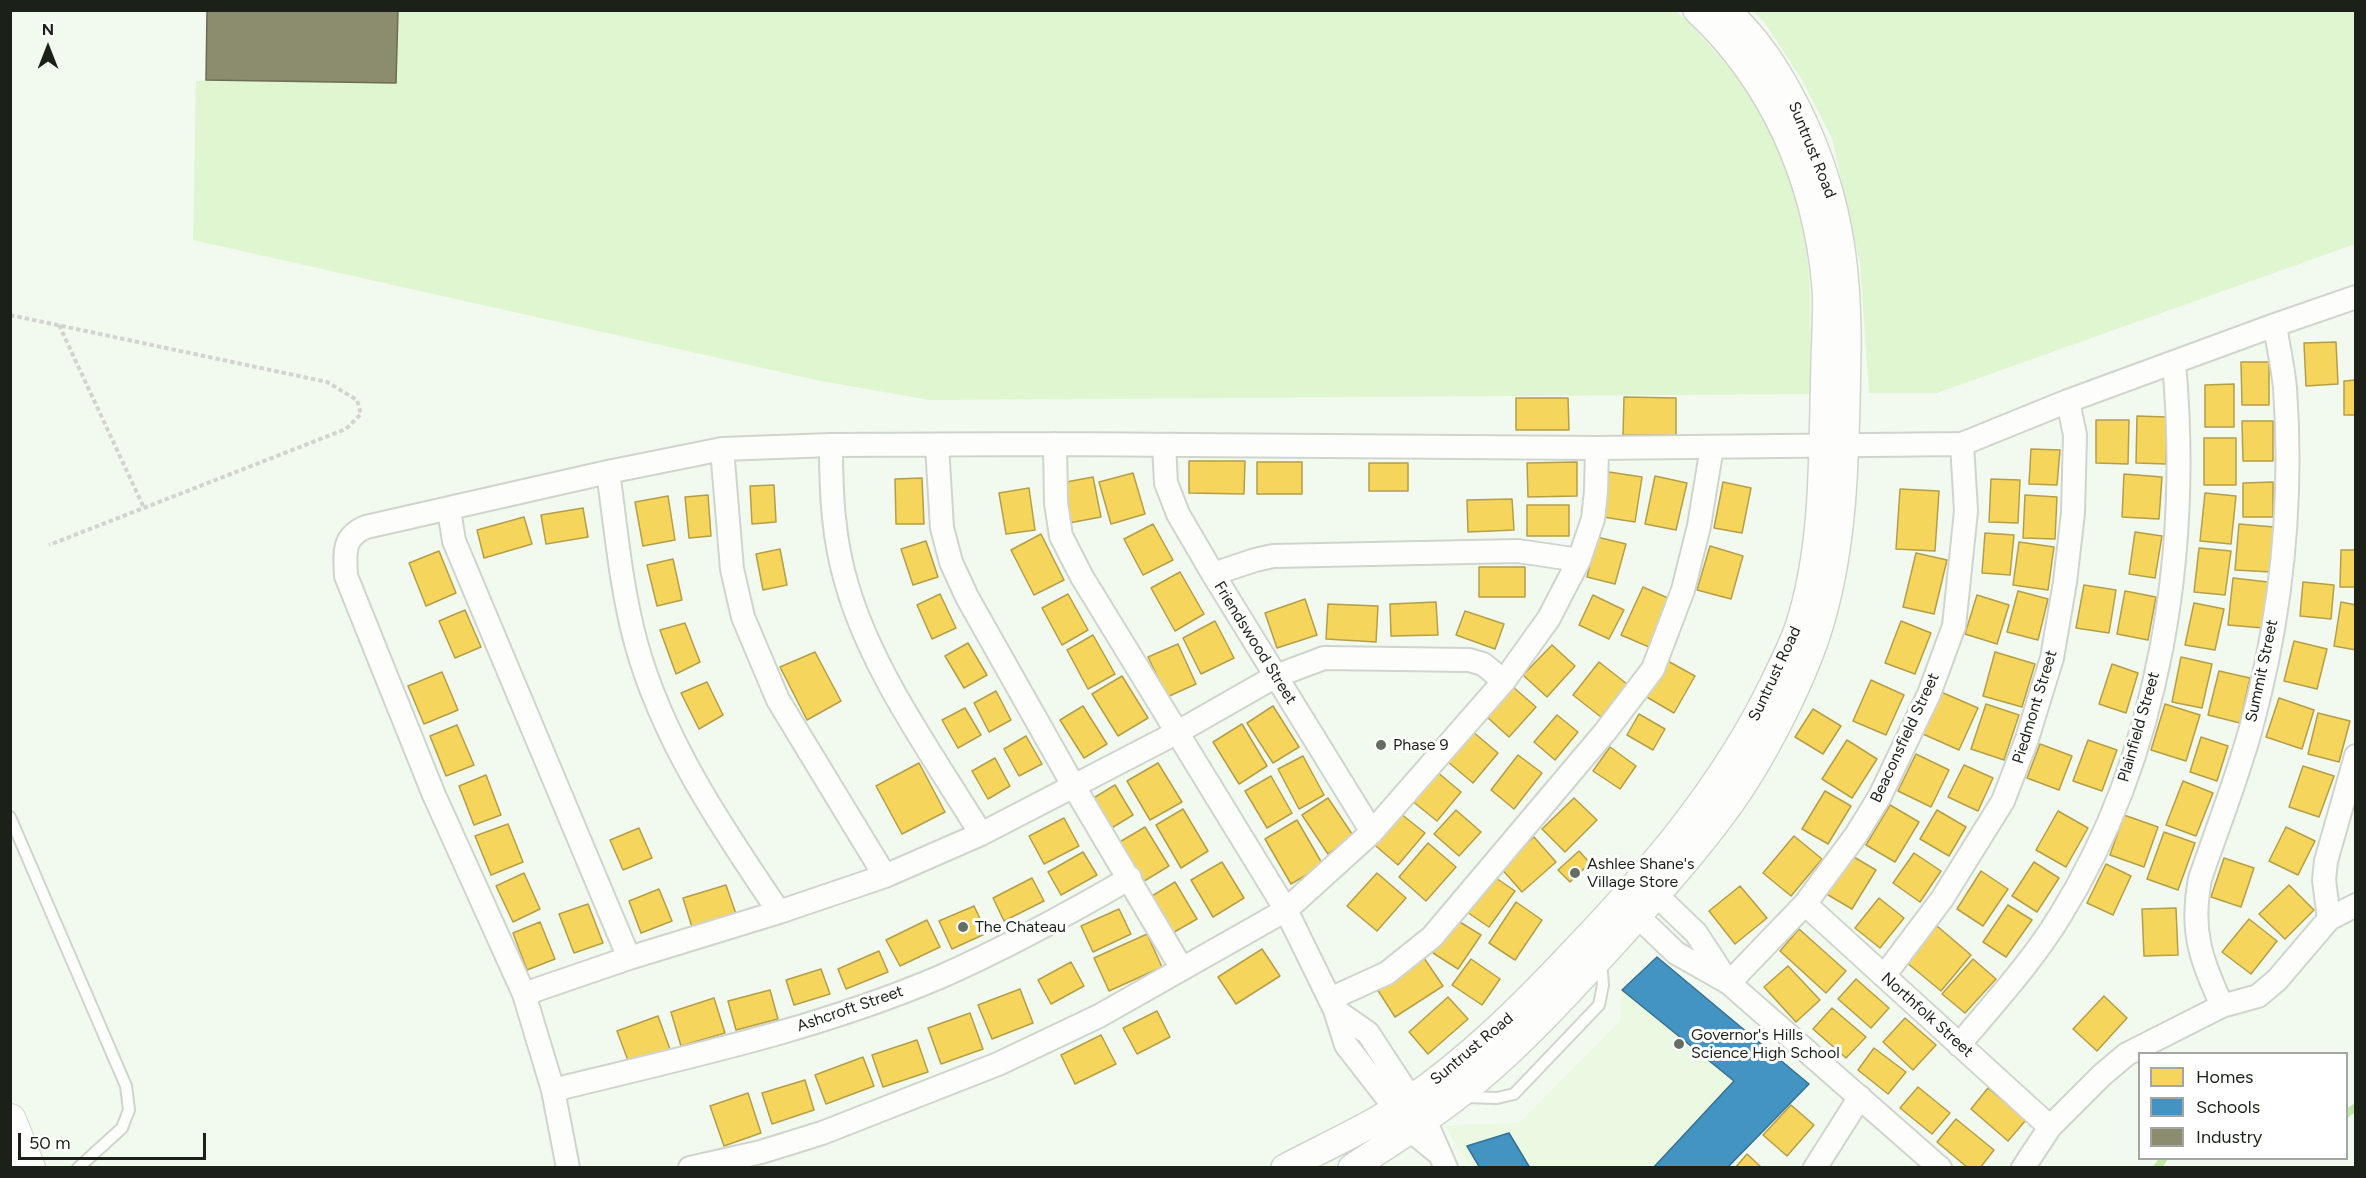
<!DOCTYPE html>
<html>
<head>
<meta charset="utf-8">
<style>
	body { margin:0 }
	#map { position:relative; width:2366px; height:1178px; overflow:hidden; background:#f2f9ee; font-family:Figtree,sans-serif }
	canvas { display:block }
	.frame { position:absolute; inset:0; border:12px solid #1b2118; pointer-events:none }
	.legend { position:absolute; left:2138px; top:1052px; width:210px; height:108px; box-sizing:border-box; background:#fff; border:2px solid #a4a6a3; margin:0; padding:8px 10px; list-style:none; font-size:18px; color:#1b2118 }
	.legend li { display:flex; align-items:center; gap:12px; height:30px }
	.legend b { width:30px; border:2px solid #a4a6a3 }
	.north { position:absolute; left:18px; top:18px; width:60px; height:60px; -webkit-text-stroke:4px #fff; paint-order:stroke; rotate:0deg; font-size:16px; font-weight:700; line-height:24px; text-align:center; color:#1b2118 }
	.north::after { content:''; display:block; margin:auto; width:21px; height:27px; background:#1b2118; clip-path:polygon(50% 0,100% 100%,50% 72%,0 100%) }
	.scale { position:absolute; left:18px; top:1133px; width:188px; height:27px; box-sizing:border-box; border:3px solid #1b2118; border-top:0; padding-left:8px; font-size:18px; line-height:21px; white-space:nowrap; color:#1b2118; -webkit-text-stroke:4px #fff; paint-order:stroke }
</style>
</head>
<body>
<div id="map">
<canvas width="2366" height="1178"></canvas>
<div class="frame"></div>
<ul class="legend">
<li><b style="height:16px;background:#f6d55c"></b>Homes</li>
<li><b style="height:16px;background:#4393c3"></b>Schools</li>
<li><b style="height:16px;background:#8c8c6e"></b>Industry</li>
</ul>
<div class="north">N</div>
<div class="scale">50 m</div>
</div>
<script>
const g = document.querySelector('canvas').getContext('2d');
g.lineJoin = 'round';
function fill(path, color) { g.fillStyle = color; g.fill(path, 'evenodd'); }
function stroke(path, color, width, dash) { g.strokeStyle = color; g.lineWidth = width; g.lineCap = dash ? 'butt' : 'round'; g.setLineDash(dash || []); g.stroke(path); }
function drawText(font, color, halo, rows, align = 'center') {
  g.font = font + ' Figtree,sans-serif'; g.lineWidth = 6; g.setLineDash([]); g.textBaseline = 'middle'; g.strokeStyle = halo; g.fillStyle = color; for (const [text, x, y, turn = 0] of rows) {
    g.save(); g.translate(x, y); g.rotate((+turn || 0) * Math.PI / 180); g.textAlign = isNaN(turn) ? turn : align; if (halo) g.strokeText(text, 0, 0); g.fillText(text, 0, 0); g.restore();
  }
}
const built = new Path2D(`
	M1657 957 1809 1084 1727 1167H1470L1444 1125 1519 1123 1620 1021 1622 990Z`);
const green = new Path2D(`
	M398 11H1675C1687 20 1697 31 1707 43 1762 101 1793 169 1806 248 1813 295 1810 347 1810 394L930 400 821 381 193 240 196 81 206 80Z
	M1753 11H2355V244L1937 393H1869L1860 263 1832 138 1802 80 1765 23Z`);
const homes = new Path2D(`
	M2336 342 2338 384 2306 386 2304 343Z
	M2241 362H2269V405H2242Z
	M2356 380V415H2344V381Z
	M2234 384V427H2205V385Z
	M1624 397 1676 398V435H1623Z
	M1516 398H1568L1569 430H1516Z
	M2137 416 2167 417 2166 464 2136 463Z
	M2096 420H2129L2128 464 2096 463Z
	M2242 421H2273V461H2243Z
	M2204 438H2236V485H2204Z
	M2031 449 2060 450 2057 485 2029 484Z
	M1189 461H1245L1244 494 1189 493Z
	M1257 462H1302V494H1257Z
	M1577 462V496L1528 497 1527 463Z
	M1369 463H1408V491H1369Z
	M1609 472 1642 477 1635 522 1603 517Z
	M1133 473 1145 514 1111 524 1099 482Z
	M2124 474 2162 477 2159 519 2122 517Z
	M1655 476 1687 483 1676 530 1645 524Z
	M1093 477 1101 517 1069 523 1061 483Z
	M922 478 924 524H896L895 479Z
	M1991 479 2020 480 2018 523 1989 522Z
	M1723 482 1751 488 1742 533 1714 528Z
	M2273 482V517H2243V483Z
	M774 485 776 522 752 524 750 486Z
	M1029 488 1035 530 1006 534 999 493Z
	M1900 489 1939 491 1935 551 1896 549Z
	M2205 493 2236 496 2231 544 2200 541Z
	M708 495 711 536 689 538 685 497Z
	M2025 495 2057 497 2055 539 2023 538Z
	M668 496 675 540 643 546 635 502Z
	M1512 499 1514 530 1468 532 1467 500Z
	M1527 505H1569V536H1527Z
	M583 508 588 537 546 544 541 515Z
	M524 517 532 544 484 558 477 530Z
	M1153 524 1173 560 1143 575 1124 539Z
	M2239 524 2274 527 2271 572 2235 570Z
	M2135 532 2162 536 2155 578 2129 574Z
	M1985 533 2014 535 2010 575 1982 573Z
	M1041 534 1064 580 1034 595 1011 550Z
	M1597 537 1626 544 1615 584 1587 577Z
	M926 541 938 577 913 585 901 549Z
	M2019 542 2054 547 2048 590 2013 585Z
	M1710 546 1743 556 1731 599 1697 590Z
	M2199 548 2231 551 2225 595 2194 592Z
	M780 549 787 585 763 590 756 554Z
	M2341 550H2356V587H2340Z
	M439 551 456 593 426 606 409 563Z
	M1916 553 1947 560 1934 614 1903 607Z
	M673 559 682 600 657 606 647 565Z
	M1479 567H1525V597H1479Z
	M1180 572 1204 614 1175 631 1151 588Z
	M2233 578 2268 582 2263 628 2228 625Z
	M2303 582 2334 585 2331 619 2300 616Z
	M2084 585 2116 590 2109 633 2076 628Z
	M1643 587 1670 599 1649 647 1621 635Z
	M2018 591 2048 599 2038 640 2007 632Z
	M2125 591 2156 597 2148 640 2117 634Z
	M940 594 956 628 932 639 917 605Z
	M1068 594 1088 630 1062 645 1042 608Z
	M1593 595 1624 610 1609 639 1579 625Z
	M1977 595 2009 605 1997 644 1965 634Z
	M1305 599 1317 635 1277 648 1265 613Z
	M1436 602 1438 635 1391 636 1390 604Z
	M2341 602 2356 605V650L2334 646Z
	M2194 603 2224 609 2215 650 2185 645Z
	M1328 604 1378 606 1376 642 1326 639Z
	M465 610 481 647 455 658 439 621Z
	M1465 611 1504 624 1495 649 1456 635Z
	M1215 621 1234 658 1201 674 1183 638Z
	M1901 621 1931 633 1915 674 1885 663Z
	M685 623 700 662 676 674 660 630Z
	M1093 635 1115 674 1088 689 1067 650Z
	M2294 641 2327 649 2317 689 2284 681Z
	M968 643 987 675 964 688 945 656Z
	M1178 644 1196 684 1167 697 1148 657Z
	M1552 645 1575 666 1547 697 1523 675Z
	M815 652 841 701 807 720 780 667Z
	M1995 652 2035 664 2022 707 1983 696Z
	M2181 657 2212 664 2202 708 2172 702Z
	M1666 660 1695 676 1674 713 1645 696Z
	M1599 662 1627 684 1601 717 1573 695Z
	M2112 664 2138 673 2126 713 2099 704Z
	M2219 671 2250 678 2240 723 2208 715Z
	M442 672 458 710 424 724 408 686Z
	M1122 676 1148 718 1118 736 1092 694Z
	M1871 680 1904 695 1886 735 1853 721Z
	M707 682 723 715 699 729 681 693Z
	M1513 687 1536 707 1509 737 1487 717Z
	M996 691 1011 720 989 732 974 703Z
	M1941 692 1978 708 1959 750 1923 734Z
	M2279 698 2314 710 2302 749 2266 737Z
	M1986 704 2019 715 2004 760 1971 749Z
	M2165 704 2200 715 2186 761 2151 750Z
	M1083 706 1107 744 1084 758 1060 720Z
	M1273 706 1299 747 1273 763 1247 723Z
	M965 708 981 735 958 748 942 720Z
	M1813 709 1841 726 1823 754 1795 737Z
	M2318 713 2350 721 2339 762 2308 754Z
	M1639 714 1665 729 1653 750 1627 735Z
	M1557 715 1578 732 1555 760 1534 742Z
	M1242 724 1267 766 1239 784 1213 742Z
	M457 725 474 765 446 776 430 736Z
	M1472 731 1498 753 1473 783 1447 761Z
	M1026 736 1042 764 1019 776 1004 749Z
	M2201 737 2228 746 2217 781 2190 772Z
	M1847 740 1877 759 1852 798 1822 779Z
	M2088 740 2117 750 2102 791 2073 781Z
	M2040 744 2072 756 2059 790 2027 778Z
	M1610 747 1636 766 1620 789 1593 771Z
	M1916 754 1949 770 1931 807 1898 791Z
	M1518 755 1542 773 1514 809 1491 790Z
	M1303 756 1324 795 1299 809 1278 769Z
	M995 758 1010 786 988 799 972 771Z
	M919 763 945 812 902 834 876 786Z
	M1158 763 1182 802 1150 820 1127 781Z
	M1964 765 1993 778 1978 811 1948 797Z
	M2303 766 2334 776 2319 817 2289 807Z
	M1436 771 1461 792 1437 821 1411 800Z
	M486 775 501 815 474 825 459 786Z
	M1271 776 1292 813 1267 828 1245 791Z
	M2183 781 2213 793 2196 836 2166 825Z
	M1115 785 1133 815 1105 832 1087 802Z
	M1825 791 1851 806 1828 844 1802 829Z
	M1328 798 1354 837 1328 854 1302 815Z
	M1574 798 1597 820 1565 852 1542 829Z
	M1890 805 1919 822 1895 862 1866 845Z
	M1183 809 1208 851 1181 868 1156 825Z
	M1396 810 1425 833 1398 865 1370 841Z
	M1456 810 1481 832 1459 856 1434 834Z
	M1937 810 1966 827 1949 856 1920 839Z
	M2058 811 2088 828 2066 867 2036 850Z
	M2124 815 2158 827 2144 867 2110 855Z
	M1064 818 1079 846 1044 864 1029 836Z
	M1297 820 1323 865 1291 884 1265 839Z
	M508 824 523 862 491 875 475 836Z
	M1145 827 1169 866 1141 883 1118 843Z
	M2286 827 2315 841 2298 875 2269 861Z
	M639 828 652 858 623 870 610 840Z
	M2164 832 2195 843 2178 890 2147 879Z
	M1794 836 1822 859 1791 896 1763 873Z
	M1534 837 1556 862 1522 892 1500 867Z
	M1428 843 1456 867 1426 901 1399 877Z
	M1579 851 1590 863 1570 882 1558 870Z
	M1083 852 1097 875 1061 895 1048 872Z
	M1847 853 1876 870 1852 909 1823 892Z
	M1914 853 1941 871 1920 902 1893 883Z
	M2224 858 2254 868 2241 907 2211 897Z
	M1222 862 1244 898 1213 917 1191 880Z
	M2034 862 2059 878 2037 912 2012 896Z
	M2106 864 2131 876 2113 915 2087 903Z
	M1981 871 2008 889 1983 926 1957 909Z
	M1487 872 1515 891 1489 927 1461 908Z
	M524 873 540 909 513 922 496 886Z
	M1377 873 1406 898 1377 931 1347 906Z
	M1032 878 1044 901 1004 921 993 898Z
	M1175 882 1197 919 1169 935 1147 899Z
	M726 885 736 914 692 927 683 898Z
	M2289 885 2314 910 2285 939 2259 914Z
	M1740 886 1767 918 1735 944 1709 911Z
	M659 889 672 921 641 933 629 901Z
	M1879 898 1904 918 1880 948 1855 928Z
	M1516 902 1542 920 1515 960 1489 943Z
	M588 904 603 943 574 953 559 914Z
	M2008 905 2032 920 2006 957 1983 942Z
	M974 906 987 933 952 949 939 921Z
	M2176 908 2178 955 2144 956 2142 909Z
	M1119 909 1131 934 1093 952 1081 926Z
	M1455 919 1481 935 1458 969 1433 953Z
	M2249 919 2277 941 2251 974 2222 952Z
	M927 920 940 947 900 966 886 940Z
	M540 922 555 959 527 970 513 933Z
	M1937 926 1971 955 1941 991 1906 962Z
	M1799 929 1846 971 1826 993 1780 951Z
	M1147 934 1162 967 1109 991 1094 958Z
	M1262 949 1280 976 1236 1004 1218 977Z
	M879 951 888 972 846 989 838 969Z
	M1424 958 1443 986 1395 1017 1377 989Z
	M1471 959 1500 979 1482 1005 1452 985Z
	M1973 959 1996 979 1965 1013 1942 994Z
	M1071 962 1084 986 1051 1004 1038 980Z
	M1788 966 1820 1000 1796 1022 1764 987Z
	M821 969 830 994 794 1005 786 980Z
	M1856 979 1889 1008 1871 1028 1838 999Z
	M1020 989 1033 1023 992 1039 978 1005Z
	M770 990 778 1019 736 1030 728 1001Z
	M2104 996 2127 1018 2097 1051 2073 1029Z
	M1448 997 1468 1019 1428 1054 1409 1032Z
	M714 998 725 1033 681 1046 671 1012Z
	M1832 1008 1866 1037 1846 1058 1813 1029Z
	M1157 1011 1170 1037 1137 1054 1123 1028Z
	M970 1013 983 1049 941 1064 928 1028Z
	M658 1016 671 1052 630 1066 617 1031Z
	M1905 1018 1936 1045 1913 1070 1883 1042Z
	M1101 1035 1116 1064 1075 1084 1061 1055Z
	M917 1040 928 1072 883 1087 872 1055Z
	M1874 1048 1906 1072 1888 1094 1858 1070Z
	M863 1057 874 1086 826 1104 815 1075Z
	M805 1080 814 1110 772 1124 762 1093Z
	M1918 1087 1950 1113 1932 1134 1900 1108Z
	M1988 1088 2026 1120 2008 1141 1971 1109Z
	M748 1093 761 1133 724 1146 710 1106Z
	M1791 1105 1814 1125 1787 1156 1763 1135Z
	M1956 1119 1994 1150 1980 1168H1968L1937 1142Z
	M1747 1154 1762 1168H1735Z`);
const schools = new Path2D(`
	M1657 957 1809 1084 1727 1168H1653L1734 1081 1622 990Z
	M1509 1133 1530 1168H1480L1467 1146Z`);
const industry = new Path2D(`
	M207 10H398L396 83 206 80Z`);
const stream = new Path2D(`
	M2346 1114 2356 1107
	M2157 1168 2164 1158`);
const path = new Path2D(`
	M10 315 327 382 357 400 361 414 346 429 49 545
	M59 325 144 508`);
const service = new Path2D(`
	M10 817 126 1086 129 1110 122 1128 78 1168
	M1464 1097 1497 1098 1514 1094 1599 1005 1603 985 1601 961`);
const minor = new Path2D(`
	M1055 444 1056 503 1061 536 1082 577 1286 910 1335 1010 1346 1045 1396 1109 1410 1130 1437 1152
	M831 445C831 493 833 539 847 585 872 672 934 757 981 834
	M937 446 942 528 951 562 967 597 1073 785 1182 969
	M1164 446 1166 483 1178 514 1213 574 1372 832
	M722 449 732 569 743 617 778 700 885 876
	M608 472C616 529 621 588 636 643 663 742 723 829 779 912
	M449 510 454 541 629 958
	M1213 574 1255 560 1273 556 1518 551 1579 560
	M1645 884 1696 933 1726 979
	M1625 904 1676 953 1729 983 1940 1168
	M1805 904 2050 1127
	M2329 919 2324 880 2326 861 2356 756
	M1884 976 1942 899 2003 801 2027 739 2052 658 2065 582 2073 513 2075 435 2068 401
	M1729 983 1805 904 1856 835 1880 796 1929 694 1954 626 1966 511 1962 444
	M524 994 629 958 779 912 885 876 981 834 1178 732 1276 676 1324 658 1469 660 1483 664 1504 681
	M1330 999 1387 973 1432 937 1605 732 1653 669 1683 590 1699 526 1712 447
	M2222 1006C2201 958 2190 933 2200 879 2217 829 2237 779 2251 728 2281 618 2293 501 2285 388 2283 367 2278 346 2275 325
	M1335 1010 1368 1033 1425 1120 1446 1168
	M1959 1045C1994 1003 2032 962 2060 916 2161 753 2191 551 2174 363
	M553 1090C683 1058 816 1030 940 977 1006 948 1068 914 1130 878
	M568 1168 553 1090 524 994 434 795 346 576C345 553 342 537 366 527L608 472 722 449 831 445 1055 444 1597 448 1962 444 2068 401 2275 325 2356 297
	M690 1168 761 1152 822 1133 998 1064 1099 1016 1286 910 1372 832 1504 681 1549 618 1579 560 1593 519 1596 491 1597 448
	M1815 1168 1860 1097
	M2023 1168 2050 1127 2102 1075 2127 1054 2222 1006 2258 996 2277 980 2329 919 2356 905`);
const tertiary = new Path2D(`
	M1285 1168C1327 1146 1372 1126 1410 1100 1469 1059 1520 1009 1569 957 1648 875 1723 788 1773 685 1782 666 1792 647 1799 627 1826 543 1822 453 1825 366 1825 340 1828 313 1826 287 1817 182 1775 83 1697 10
	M1352 1168C1394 1140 1438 1113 1477 1080 1528 1037 1573 987 1618 938 1656 895 1695 852 1729 805 1762 759 1799 687 1817 633 1846 543 1845 445 1847 352 1848 263 1837 191 1798 111 1778 71 1758 40 1726 10`);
const secondary = new Path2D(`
	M10 1120 29 1168`);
const markers = [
	[1381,745,6,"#666d63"],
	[1575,873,6,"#666d63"],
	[963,927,6,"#666d63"],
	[1679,1044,6,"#666d63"]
];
const streetNames = [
	["Suntrust Road",1812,150,68],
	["Friendswood Street",1255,643,58],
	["Summit Street",2262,671,-78],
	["Suntrust Road",1775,674,-65],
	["Piedmont Street",2035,707,-73],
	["Plainfield Street",2139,727,-74],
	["Beaconsfield Street",1905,738,-65],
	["Ashcroft Street",850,1009,-19],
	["Northfolk Street",1927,1015,42],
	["Suntrust Road",1472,1049,-40]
];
const poiNames = [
	["Phase 9",1393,745],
	["Ashlee Shane's",1587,864],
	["Village Store",1587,882],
	["The Chateau",975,927],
	["Governor's Hills",1691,1035],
	["Science High School",1691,1053]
];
fill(built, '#ebf9e2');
fill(green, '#dff6d1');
fill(homes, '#f6d55c');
stroke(homes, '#b49f48', 1.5);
fill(schools, '#4393c3');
stroke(schools, '#377190', 1.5);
fill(industry, '#8c8c6e');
stroke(industry, '#6a6c54', 1.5);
stroke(stream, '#c2e8a7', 8);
stroke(service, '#cfd5cc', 14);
stroke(minor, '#cfd5cc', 26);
stroke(tertiary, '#cfd5cc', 30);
stroke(secondary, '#cfd5cc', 34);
stroke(path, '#d2d4d0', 4, [4.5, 3]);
stroke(service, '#fdfefc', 10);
stroke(minor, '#fdfefc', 22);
stroke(tertiary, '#fdfefc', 27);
stroke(secondary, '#fdfefc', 32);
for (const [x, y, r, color] of markers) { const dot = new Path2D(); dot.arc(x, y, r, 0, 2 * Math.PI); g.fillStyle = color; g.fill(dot); stroke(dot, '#fff', 2); }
drawText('16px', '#1b2118', '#fff', streetNames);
drawText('16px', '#1b2118', '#fff', poiNames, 'left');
</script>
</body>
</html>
